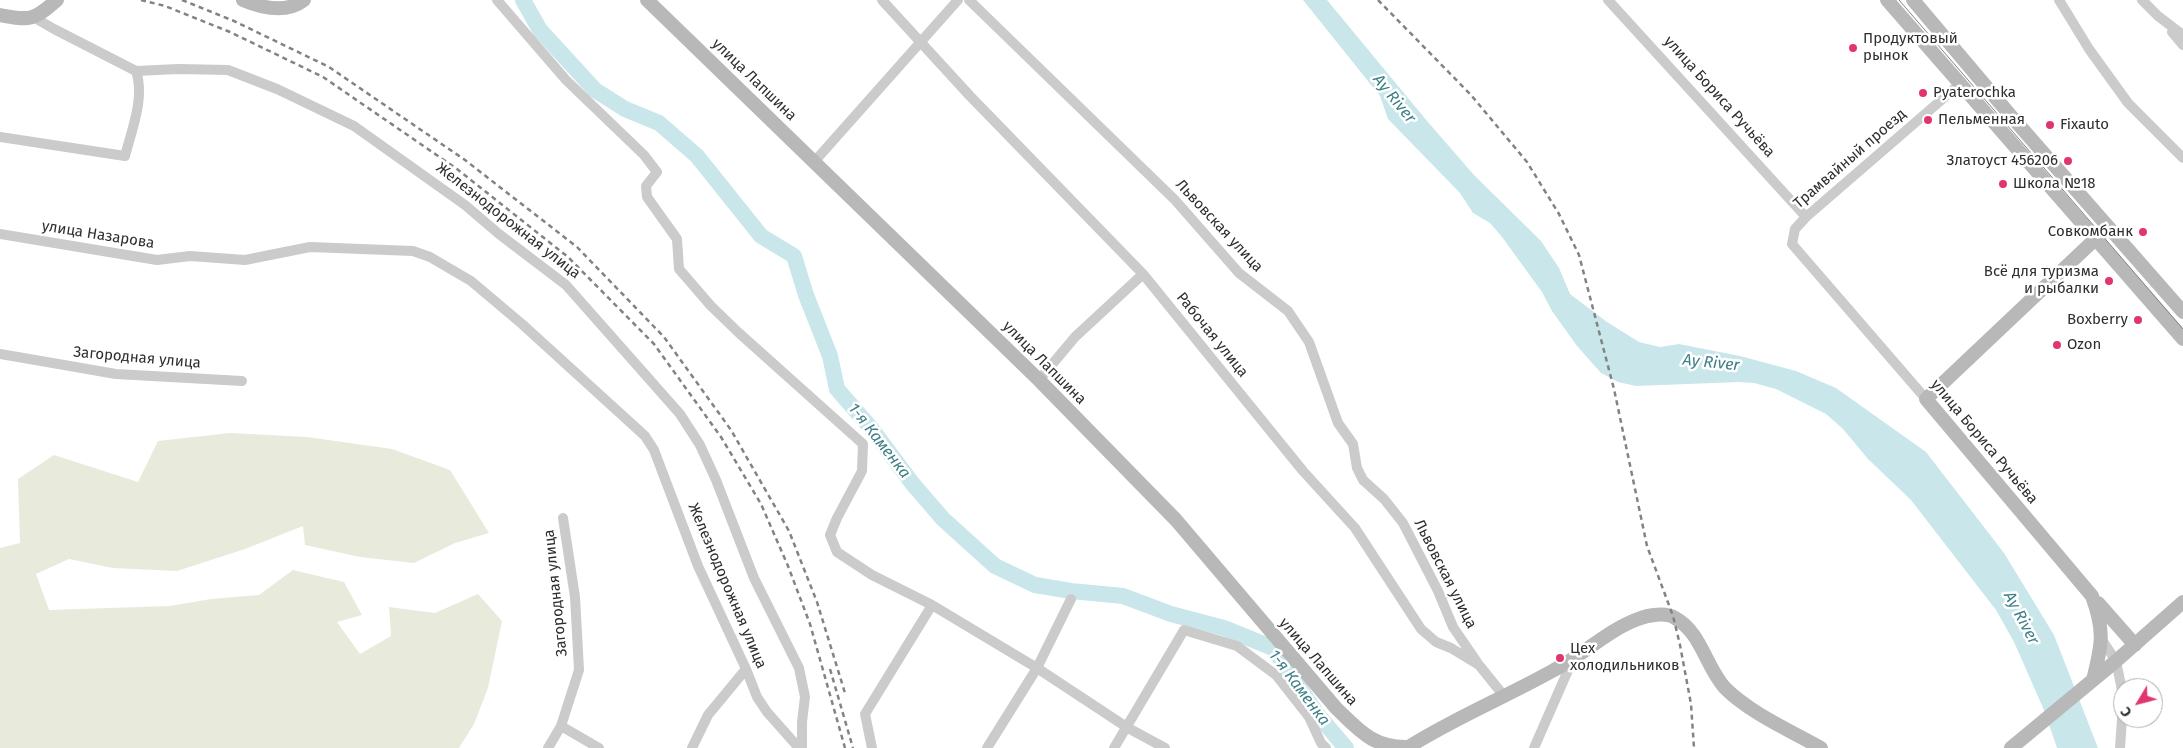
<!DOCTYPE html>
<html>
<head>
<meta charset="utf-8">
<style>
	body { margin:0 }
	#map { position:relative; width:2183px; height:748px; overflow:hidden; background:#fff; font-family:"Fira Sans",sans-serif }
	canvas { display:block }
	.north { position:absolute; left:2113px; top:678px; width:50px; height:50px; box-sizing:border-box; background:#fff; border:1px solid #ababab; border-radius:50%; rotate:233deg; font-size:14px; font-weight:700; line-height:20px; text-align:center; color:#2e2e2e }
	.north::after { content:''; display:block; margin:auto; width:18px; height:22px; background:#df3671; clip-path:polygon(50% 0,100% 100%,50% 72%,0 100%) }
</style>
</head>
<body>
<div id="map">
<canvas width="2183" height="748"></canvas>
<div class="north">С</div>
</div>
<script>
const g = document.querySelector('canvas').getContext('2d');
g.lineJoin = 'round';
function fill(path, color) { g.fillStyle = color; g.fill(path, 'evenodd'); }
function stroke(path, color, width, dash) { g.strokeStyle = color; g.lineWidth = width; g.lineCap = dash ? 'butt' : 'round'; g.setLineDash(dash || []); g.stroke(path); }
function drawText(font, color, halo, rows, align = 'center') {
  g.font = font + ' "Fira Sans",sans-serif'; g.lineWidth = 5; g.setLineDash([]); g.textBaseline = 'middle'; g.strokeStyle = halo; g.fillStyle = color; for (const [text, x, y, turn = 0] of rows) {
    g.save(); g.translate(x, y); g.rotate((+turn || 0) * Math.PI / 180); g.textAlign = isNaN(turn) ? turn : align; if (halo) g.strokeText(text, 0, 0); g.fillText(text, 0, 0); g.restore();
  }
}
const green = new Path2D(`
	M230 433 307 437 392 449 450 470 489 533 455 543 414 563 360 557 305 545 303 526 245 549 177 571 113 568 69 559 36 574 49 610 170 606 211 599 259 595 293 570 344 582 362 615 337 622 360 654 391 636 389 607 435 613 478 594 502 621 488 688 474 724 459 748H0V548L20 543 18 479 54 455 138 482 158 441Z`);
const water = new Path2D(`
	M1303 0H1327L1427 121 1474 175 1541 241 1559 268 1570 294 1607 322 1639 342 1660 347 1679 344 1740 356 1796 371 1836 388 1926 452 2004 553 2054 635 2098 748H2057L2044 710 2014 642 1996 610 1911 500 1868 459 1843 429 1826 414 1776 389 1754 383 1739 382 1636 386 1618 382 1601 373 1577 346 1552 311 1542 292 1502 237 1490 223 1473 213 1460 193 1388 119 1380 96Z`);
const river = new Path2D(`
	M523 0 540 30 595 90 625 109 659 123 697 156 761 236 794 256 806 295 830 356 837 389 871 428 912 483 943 519 995 566 1035 585 1071 591 1123 596 1171 614 1224 628 1273 648 1317 714 1346 748`);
const street = new Path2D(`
	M497 0 566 80 644 155 657 172 646 186 647 197 677 239 679 269 711 306 739 333 863 444 862 471 837 518 830 535 837 552 872 575 932 605 1037 668 1128 728 1165 748
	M882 0 970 96 1143 274 1303 471 1355 528 1421 629 1436 642 1451 648 1479 665 1504 696
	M969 0 1175 200 1239 273 1288 311 1309 342 1338 423 1353 444 1357 468 1363 480 1384 499 1403 523 1438 591 1453 627 1477 662
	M1608 0 1806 217
	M2059 0 2089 49 2128 103 2183 158
	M2142 0 2158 16 2183 35
	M35 18 54 29 136 71 178 69 228 70 277 89 354 126 465 205 499 234 566 285 680 414 700 445 716 480 754 578 799 668 805 697 802 722V748
	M2172 32 2183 45
	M0 137 125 156C132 129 145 98 136 71
	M814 162 958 0
	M0 234 157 260 190 256 245 260 310 247 413 251 430 257 471 281 522 324 645 436 654 450 698 566 746 669 757 697 767 712 799 748
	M0 354 116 374 242 381
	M1039 380 1075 337 1143 274
	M1926 399 1792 244 1795 229 1806 217 1961 83
	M2102 640 2116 661 2123 695
	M561 726 599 748
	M548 748 561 726 579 670 575 597 563 518
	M692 748 708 715 746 669
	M872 748 865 714 932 605
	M987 748 1037 668 1071 599
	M1114 748 1184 630 1237 646 1276 675 1309 717 1321 743 1326 748
	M1534 748 1573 659
	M2120 748 2123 705`);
const secondary = new Path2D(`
	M243 0C262 8 286 14 304 0
	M647 0 1039 380 1176 520 1336 708C1359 730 1373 748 1408 747
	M1887 0 2183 339
	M1913 0 2011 116 2183 312
	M0 15C31 21 34 20 57 0
	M2098 603 2135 645
	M2093 680C2102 645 2105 631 2092 596L1926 399 2108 227
	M1407 748C1454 718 1506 697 1554 670 1583 655 1608 630 1638 619 1648 615 1666 612 1675 618 1701 632 1706 667 1725 688 1750 713 1791 731 1821 748
	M2011 748 2116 661 2183 602`);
const tram = new Path2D(`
	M1899 0 2183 329`);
const rail = new Path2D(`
	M141 0 165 6 230 32 323 77 457 169 568 257 654 344 721 437 761 504 788 566 810 624 845 748
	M182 0 234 21 329 67 465 160 577 247 664 337 731 430 789 531 817 602 845 693
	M1378 0 1471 95 1527 162 1559 214 1579 255 1614 389 1647 546 1673 616 1680 645 1691 704 1694 748
	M830 669 853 748`);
const markers = [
	[1853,48,5,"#df3671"],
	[1923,93,5,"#df3671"],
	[1928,120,5,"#df3671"],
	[2050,125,5,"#df3671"],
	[2068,161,5,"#df3671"],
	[2003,184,5,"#df3671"],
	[2143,232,5,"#df3671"],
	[2109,281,5,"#df3671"],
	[2138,320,5,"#df3671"],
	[2057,345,5,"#df3671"],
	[1560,658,5,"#df3671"]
];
const poiNames = [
	["Продуктовый",1863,39],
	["рынок",1863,56],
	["Pyaterochka",1933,93],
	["Пельменная",1938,120],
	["Fixauto",2060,125],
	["Златоуст 456206",2058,161,"right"],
	["Школа №18",2013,184],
	["Совкомбанк",2133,232,"right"],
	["Всё для туризма",2099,272,"right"],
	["и рыбалки",2099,289,"right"],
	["Boxberry",2128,320,"right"],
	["Ozon",2067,345],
	["Цех",1570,649],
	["холодильников",1570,666]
];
const streetNames = [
	["улица Лапшина",754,80,44],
	["улица Бориса Ручьёва",1719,97,48],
	["Трамвайный проезд",1850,159,-41],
	["Железнодорожная улица",508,221,38],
	["Львовская улица",1219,226,47],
	["улица Назарова",98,235,9],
	["Рабочая улица",1212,335,51],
	["Загородная улица",137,358,5],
	["улица Лапшина",1044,363,45],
	["улица Бориса Ручьёва",1984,442,50],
	["Львовская улица",1445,574,63],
	["Железнодорожная улица",727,586,67],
	["Загородная улица",556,593,-96],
	["улица Лапшина",1318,662,49]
];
const waterNames = [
	["Ay River",1394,99,51],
	["Ay River",1711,363,6],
	["1-я Каменка",879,441,52],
	["Ay River",2021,618,62],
	["1-я Каменка",1299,688,53]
];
fill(green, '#e8ebdc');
fill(water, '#c9e7ea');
stroke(river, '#c9e7ea', 16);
stroke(street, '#cbcbcb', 10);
stroke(secondary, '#b8b8b8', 14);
stroke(tram, '#838383', 1);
stroke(rail, '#838383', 2.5, [5, 4]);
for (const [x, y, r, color] of markers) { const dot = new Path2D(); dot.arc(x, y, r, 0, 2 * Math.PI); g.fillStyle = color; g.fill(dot); stroke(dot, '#fff', 2); }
drawText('15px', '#2e2e2e', '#fff', poiNames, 'left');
drawText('15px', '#2e2e2e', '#fff', streetNames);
drawText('italic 16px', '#3d7f87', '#fff', waterNames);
</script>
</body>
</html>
